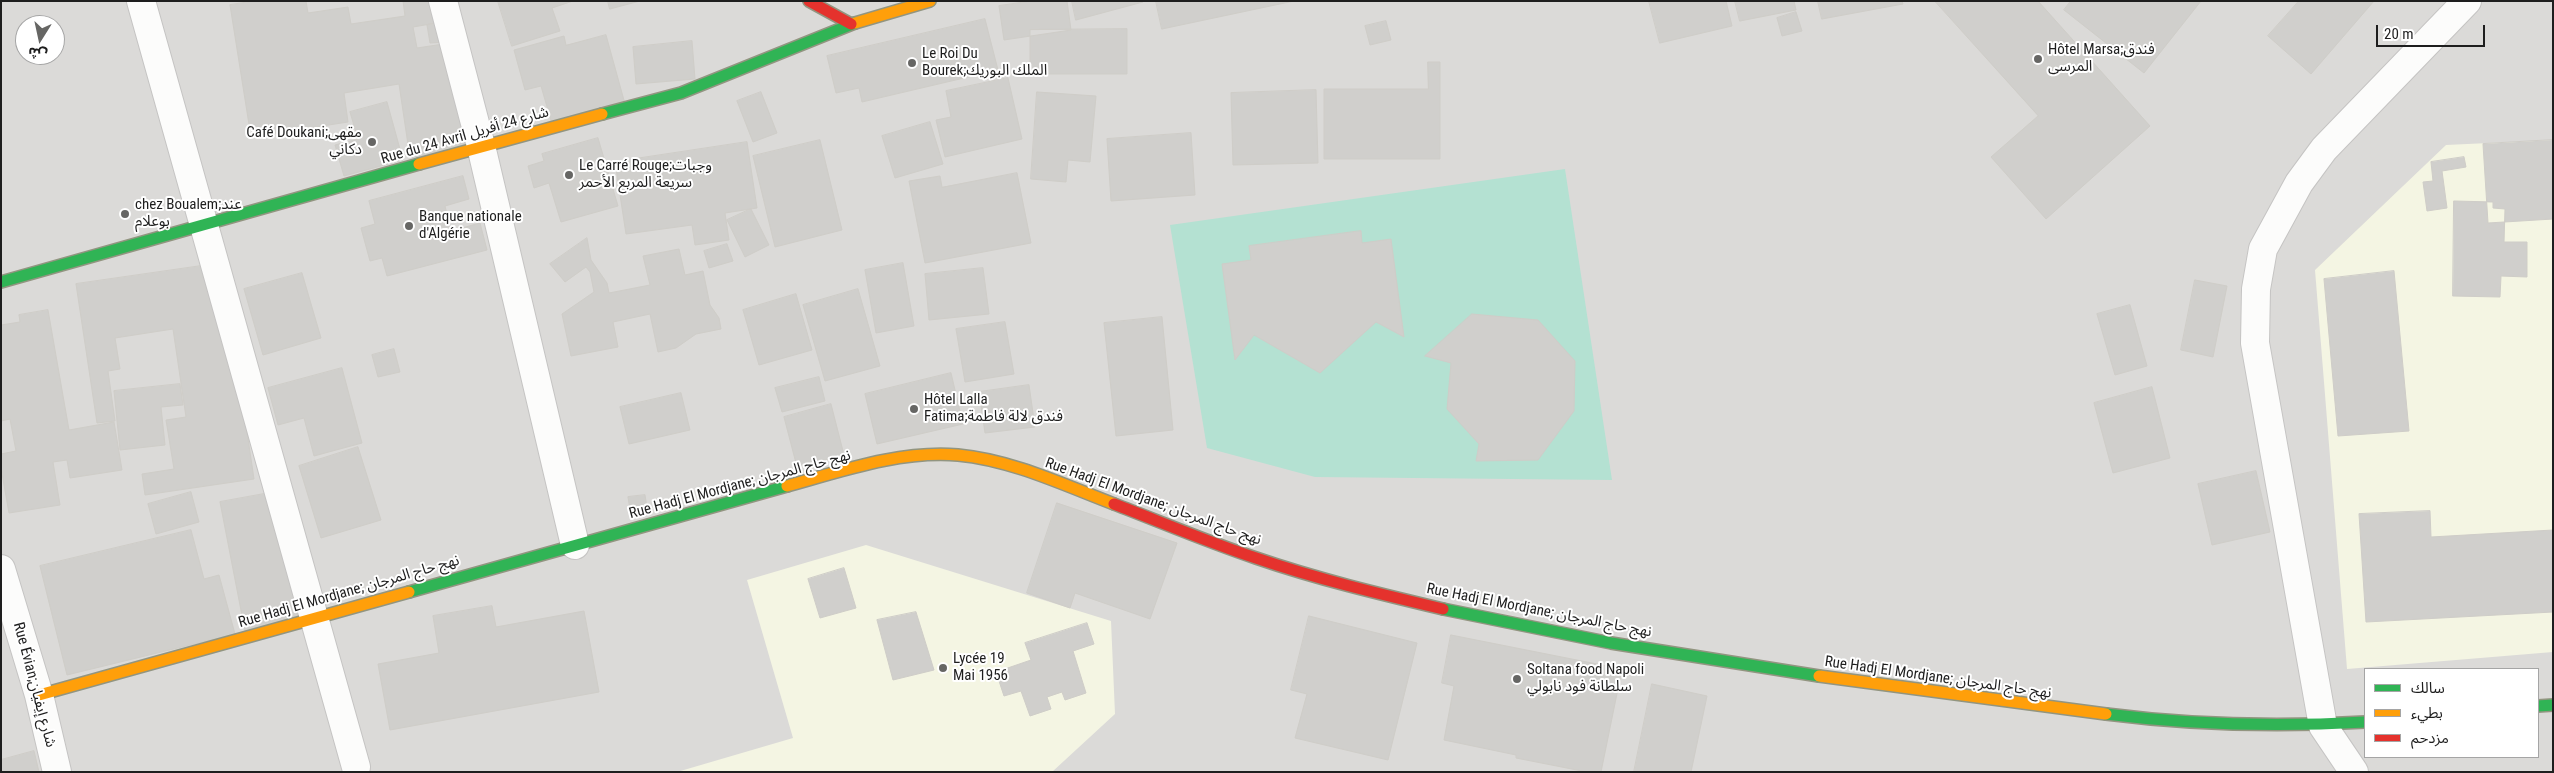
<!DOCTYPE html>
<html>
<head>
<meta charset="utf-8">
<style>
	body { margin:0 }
	#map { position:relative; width:2554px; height:773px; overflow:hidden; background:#ecebe7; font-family:"Roboto Condensed","Noto Sans Arabic",sans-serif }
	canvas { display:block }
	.frame { position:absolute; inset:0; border:2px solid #1e1e1e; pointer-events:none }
	.legend { position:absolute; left:2364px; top:668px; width:175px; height:90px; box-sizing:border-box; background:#fff; border:1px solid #a5a5a5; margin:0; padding:6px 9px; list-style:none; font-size:15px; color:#1e1e1e }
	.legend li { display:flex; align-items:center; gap:10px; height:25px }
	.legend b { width:25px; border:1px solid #a5a5a5 }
	.north { position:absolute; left:15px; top:15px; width:50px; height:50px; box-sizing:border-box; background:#fff; border:1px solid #a5a5a5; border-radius:50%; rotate:190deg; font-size:14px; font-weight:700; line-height:20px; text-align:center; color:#1e1e1e }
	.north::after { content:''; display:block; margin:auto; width:18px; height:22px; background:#666664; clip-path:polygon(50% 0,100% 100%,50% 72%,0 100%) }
	.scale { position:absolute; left:2376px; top:25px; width:109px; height:22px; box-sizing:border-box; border:2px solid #1e1e1e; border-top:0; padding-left:6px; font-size:15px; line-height:18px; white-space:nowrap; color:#1e1e1e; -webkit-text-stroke:4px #fff; paint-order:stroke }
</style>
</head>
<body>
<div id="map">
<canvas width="2554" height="773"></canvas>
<div class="frame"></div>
<ul class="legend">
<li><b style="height:6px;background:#30b455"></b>سالك</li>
<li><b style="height:6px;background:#ff9f0a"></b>بطيء</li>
<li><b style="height:6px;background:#e5322d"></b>مزدحم</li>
</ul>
<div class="north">ش</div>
<div class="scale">20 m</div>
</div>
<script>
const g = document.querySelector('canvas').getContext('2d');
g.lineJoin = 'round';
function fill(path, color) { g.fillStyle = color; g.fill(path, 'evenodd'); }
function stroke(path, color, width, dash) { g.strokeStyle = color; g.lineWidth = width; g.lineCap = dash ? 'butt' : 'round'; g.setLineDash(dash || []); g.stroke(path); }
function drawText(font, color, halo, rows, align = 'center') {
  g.font = font + ' "Roboto Condensed","Noto Sans Arabic",sans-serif'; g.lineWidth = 4; g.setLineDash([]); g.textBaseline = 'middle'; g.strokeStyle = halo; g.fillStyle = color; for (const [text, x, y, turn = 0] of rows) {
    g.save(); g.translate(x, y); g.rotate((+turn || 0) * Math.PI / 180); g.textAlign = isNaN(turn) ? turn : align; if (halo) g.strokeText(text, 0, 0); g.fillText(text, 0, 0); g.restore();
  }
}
const residential = new Path2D(`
	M1 1H2553V772H1ZM25 25H55V55H25ZM2365 669H2538V757H2365Z`);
const education = new Path2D(`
	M2553 140V652L2347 669 2315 270 2446 145Z
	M866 545 1111 621 1115 714 1052 772H677L793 738 747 580Z`);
const pitch = new Path2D(`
	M1565 169 1612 480 1315 477 1207 448 1170 225Z`);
const building = new Path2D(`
	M254 1H306L308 13 348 7 351 24 405 16 403 1H438L442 22 413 27 417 48 450 43 467 149 410 158 399 84 344 93 348 122 251 137 230 5Z
	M498 1H573L552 8 560 31 512 46Z
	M608 1H640L610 9Z
	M1031 1H1067L1071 30 1004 40 999 6Z
	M1072 1H1143V2L1076 20Z
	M1156 1H1294L1162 29Z
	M1649 1H1726L1732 26 1660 43Z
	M1735 1H1794L1796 10 1740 21Z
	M1818 1H1902L1903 4 1822 19Z
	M1935 1H2038L2150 126 2046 219 1991 157 2038 116Z
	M2071 1H2201L2144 73 2064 10Z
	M2299 1H2374L2311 74 2268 36Z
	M1796 12 1802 31 1782 36 1777 18Z
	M985 19 998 70 862 102 859 88 836 93 827 56Z
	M1386 21 1391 40 1370 45 1365 26Z
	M445 23 447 42 430 43 427 25Z
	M1127 29V74H1030V30Z
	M606 35 625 104 552 124 541 86 525 90 514 50 564 36 566 45Z
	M692 41 695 79 636 84 633 47Z
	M1428 62H1440V159H1324V89H1428Z
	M1008 78 1022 139 945 157 936 120 951 117 946 91Z
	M1316 90 1318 163 1233 165 1231 93Z
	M761 92 777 133 753 142 737 101Z
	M1037 92 1096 96 1090 162 1068 160 1066 182 1031 179Z
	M387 102 403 160 344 176 335 145 358 139 350 112Z
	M930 122 943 164 895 178 882 136Z
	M1191 133 1195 195 1111 201 1107 139Z
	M598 138 618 206 561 222 549 183 534 188 528 166 544 161 542 154Z
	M820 140 842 230 775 247 753 156Z
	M2553 140V219L2488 223 2483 144Z
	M747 142 757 208 725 213 729 240 695 245 692 225 626 234 615 162Z
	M2464 157 2466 167 2442 171 2447 208 2427 211 2423 182 2433 181 2431 162Z
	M1017 173 1031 243 925 263 909 181 940 176 942 187Z
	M463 176 469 199 445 206 451 231 480 223 487 250 387 276 382 258 370 261 361 228 375 224 369 201Z
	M2454 201 2493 202V208L2505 209 2504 242H2527V277L2501 276 2500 297 2453 296Z
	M751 209 769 245 745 257 727 220Z
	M1361 231 1362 243 1391 239 1404 337 1376 322 1320 373 1254 335 1235 360 1222 264 1251 260 1249 246Z
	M587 238 591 260 607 283 609 293 650 285 643 256 679 249 685 275 703 271 710 305 719 318 721 329 696 334 676 348 658 352 650 314 613 322 618 347 571 356 562 314 594 292 590 272 586 267 565 282 550 264Z
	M727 244 733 261 709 268 704 251Z
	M222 263 254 479 145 495 142 474 174 469 166 420 186 417 173 329 115 338 120 369 108 371 115 421 97 423 76 284Z
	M903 263 914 326 876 333 865 270Z
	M983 268 989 314 929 320 925 274Z
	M2394 271 2409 431 2338 436 2324 279Z
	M302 273 321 338 263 355 244 289Z
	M2195 280 2227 286 2213 357 2181 350Z
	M858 289 880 366 825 381 803 305Z
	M796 294 812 350 759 365 743 310Z
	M2130 305 2147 366 2115 375 2097 314Z
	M48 310 69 430 114 422 122 470 70 478 67 460 53 462 60 505 9 513 1 468V454L16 451 10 419 1 421V325L20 322 19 315Z
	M1472 314 1538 320 1575 361 1574 411 1538 460 1476 461 1479 444 1447 409 1451 363 1425 356Z
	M1162 317 1173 430 1116 436 1104 323Z
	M1005 322 1014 374 965 382 956 329Z
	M394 349 400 372 378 377 372 355Z
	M342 368 362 443 314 456 304 418 278 425 268 388Z
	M951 373 963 424 877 444 865 394Z
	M819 377 825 401 782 412 775 388Z
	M180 384 183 405 161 407 165 445 120 450 114 391Z
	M1029 385 1035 427 985 433 979 392Z
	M2152 387 2170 458 2113 473 2094 403Z
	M681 393 690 430 629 444 620 407Z
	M831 404 844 455 797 467 784 417Z
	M358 447 381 520 321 538 299 466Z
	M2256 471 2270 532 2212 545 2198 484Z
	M191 492 199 522 156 534 148 504Z
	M275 492 299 621 245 631 220 502Z
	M645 495 648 514 631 516 628 497Z
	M1057 503 1177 543 1150 619 1075 593 1070 608 1027 593Z
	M2430 511 2431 537 2553 530V612L2366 622 2359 514Z
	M191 530 204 579 219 575 235 634 67 675 40 566Z
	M844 568 856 608 820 618 808 579Z
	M492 606 496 627 584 611 599 692 390 730 378 664 439 653 433 616Z
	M916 612 934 670 893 680 877 620Z
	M1309 616 1417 643 1388 760 1295 738 1307 694 1291 690Z
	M1087 623 1094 644 1073 651 1086 693 1065 700 1062 692 1047 697 1051 709 1030 716 1021 691 1004 696 996 672 1031 660 1025 643Z
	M1451 635 1622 669 1601 772H1587L1516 758V755L1444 740 1454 686 1442 683Z
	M1652 684 1707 696 1691 772H1634Z
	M34 751 39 772H1V760Z`);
const street = new Path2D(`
	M141 1 356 767
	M443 1 481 146 575 545
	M1 569 39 695 57 772
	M2354 772 2323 726 2255 343 2256 289 2263 249 2299 183 2324 149 2467 1`);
const fast = new Path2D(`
	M602 114 681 93 855 23
	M1 282 419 164
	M409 592 787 486
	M1443 609 1611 643 1819 676
	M2538 706 2553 705
	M2106 714C2192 725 2278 727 2365 722`);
const slow = new Path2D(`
	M855 23 930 1
	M419 164 602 114
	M787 486C841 471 901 450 958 455 1012 460 1064 485 1114 504
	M1819 676 2106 714
	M39 695 409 592`);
const jam = new Path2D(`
	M809 1 851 24
	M1114 504C1161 522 1208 542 1256 558 1317 579 1380 594 1443 609`);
const markers = [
	[2038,59,5,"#666664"],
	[912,63,5,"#666664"],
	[372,142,5,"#666664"],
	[569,175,5,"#666664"],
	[125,214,5,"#666664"],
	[409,226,5,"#666664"],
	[914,409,5,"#666664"],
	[943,668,5,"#666664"],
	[1517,679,5,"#666664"]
];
const poiNames = [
	["Hôtel Marsa;فندق",2048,50],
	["المرسى",2048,67],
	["Le Roi Du",922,54],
	["Bourek;الملك البوريك",922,71],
	["Café Doukani;مقهى",362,133,"right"],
	["دكاني",362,150,"right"],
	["Le Carré Rouge;وجبات",579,166],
	["سريعة المربع الأحمر",579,183],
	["chez Boualem;عند",135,205],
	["بوعلام",135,222],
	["Banque nationale",419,217],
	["d'Algérie",419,234],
	["Hôtel Lalla",924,400],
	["Fatima;فندق لالة فاطمة",924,417],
	["Lycée 19",953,659],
	["Mai 1956",953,676],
	["Soltana food Napoli",1527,670],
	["سلطانة فود نابولي",1527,687]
];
const streetNames = [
	["Rue du 24 Avril شارع 24 أفريل",465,136,-16],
	["Rue Hadj El Mordjane; نهج حاج المرجان",740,485,-15],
	["Rue Hadj El Mordjane; نهج حاج المرجان",1153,502,20],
	["Rue Hadj El Mordjane; نهج حاج المرجان",349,592,-16],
	["Rue Hadj El Mordjane; نهج حاج المرجان",1539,611,11],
	["Rue Hadj El Mordjane; نهج حاج المرجان",1938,678,8],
	["Rue Évian;شارع إيفيان",34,685,75]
];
fill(residential, '#dbdad8');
fill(education, '#f4f5e3');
fill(pitch, '#b4e1d2');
fill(building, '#d0cfcc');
stroke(building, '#cfcdc8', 1);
stroke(street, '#c5c4c3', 30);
stroke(fast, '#929580', 14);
stroke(slow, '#929580', 14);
stroke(jam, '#929580', 14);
stroke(street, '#fcfcfb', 28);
stroke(fast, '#30b455', 11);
stroke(slow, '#ff9f0a', 11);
stroke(jam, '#e5322d', 11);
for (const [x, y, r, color] of markers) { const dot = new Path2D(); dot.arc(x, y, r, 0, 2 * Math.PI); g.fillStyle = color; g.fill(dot); stroke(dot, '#fff', 2); }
drawText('15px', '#1e1e1e', '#fff', poiNames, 'left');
drawText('15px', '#1e1e1e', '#fff', streetNames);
</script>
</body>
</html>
